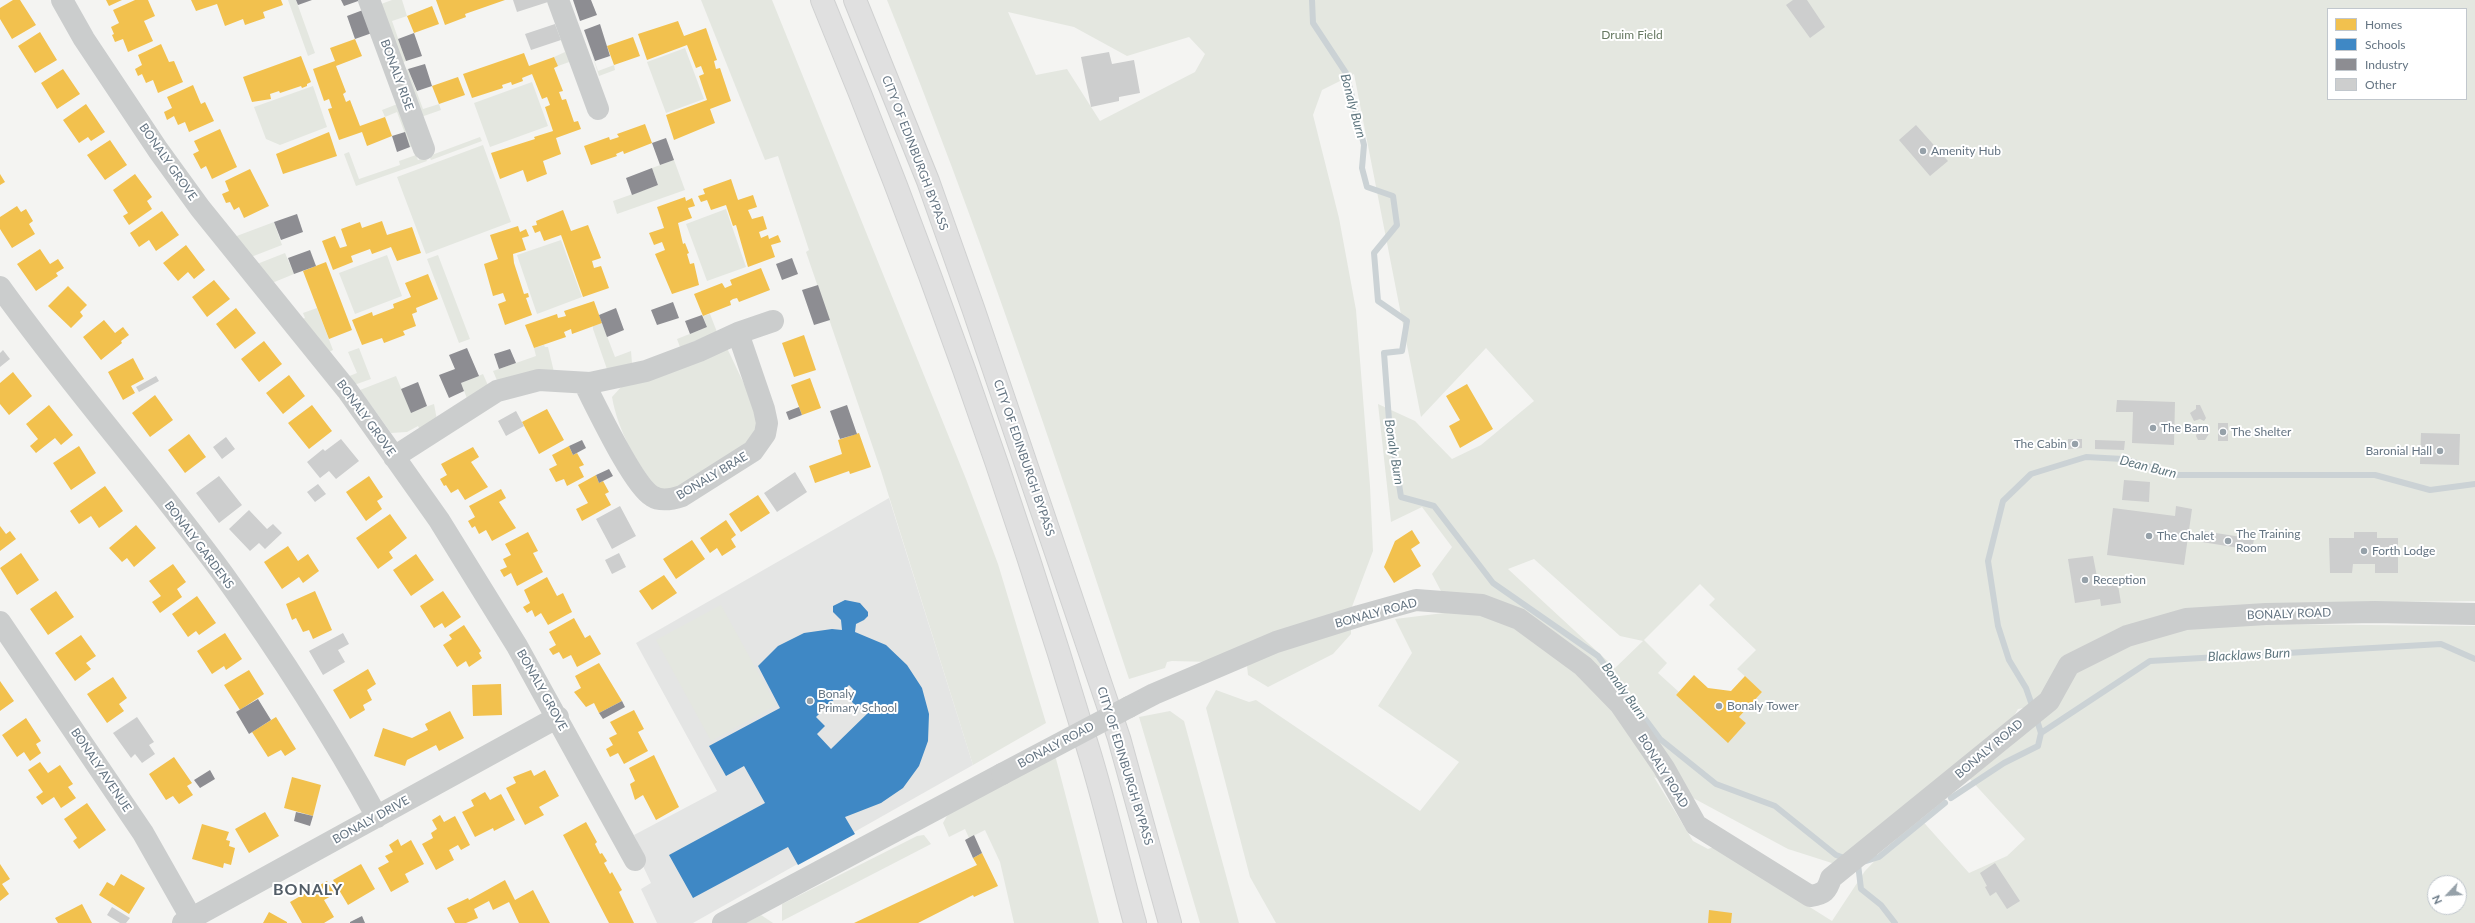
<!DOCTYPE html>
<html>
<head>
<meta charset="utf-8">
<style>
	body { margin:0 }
	#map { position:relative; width:2475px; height:923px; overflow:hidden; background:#f4f4f2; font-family:Lato,sans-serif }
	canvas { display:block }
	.legend { position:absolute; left:2327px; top:8px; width:140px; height:92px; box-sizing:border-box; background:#fff; border:1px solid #c1c7cd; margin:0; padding:5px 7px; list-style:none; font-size:12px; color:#647482 }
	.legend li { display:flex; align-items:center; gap:8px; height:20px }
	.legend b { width:20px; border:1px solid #c1c7cd }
	.north { position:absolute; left:2427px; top:875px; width:40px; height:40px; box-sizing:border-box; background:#fff; border:1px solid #c1c7cd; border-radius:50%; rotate:245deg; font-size:11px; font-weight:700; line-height:16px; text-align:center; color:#647482 }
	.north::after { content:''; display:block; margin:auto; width:14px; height:18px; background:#96a1a9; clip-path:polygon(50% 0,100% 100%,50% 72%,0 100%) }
</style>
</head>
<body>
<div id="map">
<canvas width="2475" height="923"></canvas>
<ul class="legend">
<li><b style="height:11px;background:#f2c14e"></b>Homes</li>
<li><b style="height:11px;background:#3f88c5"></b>Schools</li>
<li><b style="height:11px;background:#8d8d92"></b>Industry</li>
<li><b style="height:11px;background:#cdcece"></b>Other</li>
</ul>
<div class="north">N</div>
</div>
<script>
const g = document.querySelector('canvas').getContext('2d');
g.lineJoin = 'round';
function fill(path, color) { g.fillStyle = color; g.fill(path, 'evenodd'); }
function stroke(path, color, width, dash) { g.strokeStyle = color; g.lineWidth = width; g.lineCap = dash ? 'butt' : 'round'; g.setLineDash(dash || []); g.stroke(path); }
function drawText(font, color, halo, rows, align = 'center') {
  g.font = font + ' Lato,sans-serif'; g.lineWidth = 4; g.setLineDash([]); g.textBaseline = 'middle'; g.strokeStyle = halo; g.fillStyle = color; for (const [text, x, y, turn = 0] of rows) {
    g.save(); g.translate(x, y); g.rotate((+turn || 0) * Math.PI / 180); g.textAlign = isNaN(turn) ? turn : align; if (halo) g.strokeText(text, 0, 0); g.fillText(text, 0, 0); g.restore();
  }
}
const built = new Path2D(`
	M889 498 973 765 693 923H657L641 889 651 883 642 864 643 853 634 835 717 791 636 643Z`);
const green = new Path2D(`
	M288 0H296L315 53 308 56Z
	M392 0H402L407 16 392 21 406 61 401 63 381 4Z
	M701 0H772L966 479 998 564 1046 723 973 765 881 471 806 252 809 250 778 156 765 160Z
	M887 0H2475V601L2315 603 2188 610 2115 634 2068 656 2057 665 2035 706 2018 709 2011 721 1981 750 1835 864 1788 849 1654 777 1693 841 1708 849 1714 847 1832 921 1865 871 1918 816 1969 873 2007 856 2025 839 1969 778 2007 749 2053 709 2073 667 2129 641 2189 627 2262 624 2475 626V923H1276L1250 877 1206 708 1216 690 1249 702 1256 700 1420 811 1459 762 1378 706 1412 653 1395 619 1452 612 1432 574 1452 547 1422 507 1391 522 1378 404 1415 421 1452 459 1481 445 1534 401 1486 348 1421 417 1354 74 1322 90 1313 115 1339 218 1356 310 1370 486 1373 551 1350 612 1304 626 1211 662 1172 661 1167 662 1165 668 1129 679C1054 451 977 223 887 0ZM2328 9H2466V99H2328ZM1008 12 1074 27 1127 56 1189 37 1205 54 1195 72 1100 121 1067 69 1036 75ZM1534 559 1620 636 1643 641 1615 668 1508 569ZM1700 584 1715 599 1709 605 1756 650 1737 669 1762 692 1739 717 1746 723 1728 742 1676 695 1679 692 1658 673 1667 663 1644 640ZM2435 883H2459V907H2435Z
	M555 24 572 61 558 66 554 57 565 52Z
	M584 30 598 71 614 65 615 70 599 76Z
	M685 48 704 99 666 113 647 62Z
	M408 69 423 109 439 104 441 110 421 117 404 71Z
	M532 82 548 126 490 147 474 103Z
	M313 86 327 127 280 145 266 139 254 107Z
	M400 103 416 145 410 147 397 112 385 117 382 110Z
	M480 137 482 141 431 160 429 156Z
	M483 145 511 222 426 254 397 177Z
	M349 152 359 179 400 165 399 161 416 155 418 160 425 157 427 161 356 186 344 154Z
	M674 160 685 190 617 214 613 201 658 185 652 168Z
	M726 209 746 267 707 281 686 224Z
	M274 222 282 245 251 257 234 237Z
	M561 240 582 297 537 314 517 255Z
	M285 253 294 274 272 283 257 264Z
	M387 255 402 296 355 314 339 273Z
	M438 255 470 339 459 343 427 259Z
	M317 308 333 350 327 353 301 319 305 318 303 313Z
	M710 314 717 332 680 347 677 339 707 327 703 316Z
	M602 323 615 357 631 351 632 363 608 372 593 329V326Z
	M544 345 545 347H548L554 372 499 385 493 371 536 356 534 348Z
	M726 346 756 409 757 435 679 491H660C637 466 618 431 612 397L621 387Z
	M359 348 371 379 354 385 347 377 357 373 348 352Z
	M483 374 490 390 468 401 461 383Z
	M396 376 411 412 434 404 437 420 420 430 418 426 407 432 391 433 360 390Z
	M721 605 776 705 711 741 656 640Z
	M1351 626V634L1333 654 1268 687 1248 675 1247 666 1264 655Z
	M1170 711 1184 721 1239 923H1200L1139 717Z
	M1055 755 1099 923H1014L1000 862 985 830 969 838 965 829 949 837 943 823 948 814Z
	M924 835 931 844 782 921V904L917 836Z
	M761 915 773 923H746Z`);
const homes = new Path2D(`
	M13 0H20L36 25 12 39 0 19V8Z
	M106 0H122L109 6Z
	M135 0H148L155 16 144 21 153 41 128 52 123 39 115 42 112 35 114 34 111 27 119 23 113 10Z
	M191 0H281L283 5 263 12 265 18 245 25 243 19 225 26 217 4 196 11Z
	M436 0H505L465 14 466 17 445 25Z
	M432 6 439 24 414 33 407 16Z
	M678 21 684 36 706 28 717 60 714 61 716 69 720 68 731 101 710 109 715 123 674 140 666 115 707 100 699 76 704 74 701 66 696 68 687 45 647 60 638 34Z
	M40 32 57 60 35 73 18 46Z
	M633 37 640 56 614 65 607 46Z
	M355 39 362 56 336 66 346 92 343 94 346 102 350 100 360 126 385 117 392 136 367 146 362 132 339 140 328 109 332 108 329 99 324 101 313 69 335 61 330 48Z
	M161 44 169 62 174 61 183 82 158 93 153 80 146 83 142 74 138 76 135 69 142 65 138 55Z
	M524 53 529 66 554 57 558 66 554 68 563 91 559 92 562 100 566 99 574 122 578 121 581 129 556 138 561 154 543 161 547 174 527 182 523 170 500 179 491 153 535 139 534 137 553 131 545 107 550 105 547 97 542 99 532 74 522 78 523 81 512 85 511 82 502 85 503 88 472 98 463 74Z
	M301 56 311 82 307 84V86L302 88 301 86 280 93 279 91 270 94 271 99 252 102 243 77Z
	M63 69 80 94 57 109 41 83Z
	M458 77 465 95 439 104 432 86Z
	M193 85 201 104 205 102 214 121 189 132 185 122 178 125 174 116 167 120 164 112 172 108 167 97Z
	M86 104 105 132 91 141 88 137 79 143 63 120Z
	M645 124 652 143 624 154 623 151 616 154 617 156 591 165 584 146 609 137 610 140 619 137 617 134Z
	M220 129 237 167 212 179 206 166 201 169 193 154 199 151 194 141Z
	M329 132 337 156 283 174 276 154Z
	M110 140 127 165 105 180 87 155Z
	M250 169 269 206 244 218 239 207 234 210 230 202 226 203 222 194 229 191 225 181Z
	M0 174 5 182 0 185Z
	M135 174 152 197 147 201 152 209 129 225 123 216 128 213 113 190Z
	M731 179 738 200 753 195 757 207 748 210 752 219 763 216 767 229 759 232 761 238 768 235 769 239 778 235 781 242 771 245 775 257 748 267 736 225 733 226 726 205 711 210 707 200 701 202 698 196 705 194 703 189Z
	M685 197 686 201 692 198 695 206 688 208 692 218 678 223 683 244 685 243 689 253 687 254 690 264 694 263 699 285 672 294 655 254 665 250 662 242 654 245 649 233 664 228 657 207Z
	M17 206 21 212 26 209 33 221 29 224 35 234 12 248 0 229V217Z
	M563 210 571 231 588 225 601 258 592 261 594 268 601 266 609 288 583 297 561 235 544 241 540 231 535 233 532 226 537 225 536 221Z
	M162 211 179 235 156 251 149 240 139 247 130 233Z
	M382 221 387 235 412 227 421 253 397 261 391 247 372 254 370 249 351 256 353 262 333 270 322 241 335 236 340 248 347 246 341 229 360 222 362 228Z
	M518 226 520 232 526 229 529 236 522 238 526 250 513 254 514 263 524 294 528 293 529 297 526 298 532 315 505 325 498 304 506 301 503 293 493 296 484 264 498 259 490 235Z
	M186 245 205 270 194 279 188 272 178 281 163 263Z
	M40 249 50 264 58 259 64 268 56 273 58 276 36 291 17 264Z
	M326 262 352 330 329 339 303 271Z
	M761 268 770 290 739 302 737 298 733 299 730 301 731 305 703 316 694 294 722 283 725 288 732 285 730 280Z
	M428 274 438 299 416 308 417 312 412 314 416 326 403 331 405 335 384 343 382 338 362 345 352 320 372 312 373 316 394 308 393 304 411 297 405 283Z
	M214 280 230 299 207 317 192 297Z
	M68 286 87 305 80 312 83 316 71 328 48 306Z
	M594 301 602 323 572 334 571 329 564 332 566 337 534 348 525 325 557 314 558 318 566 316 564 311Z
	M236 308 256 333 235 349 216 324Z
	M104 320 115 333 123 327 129 335 121 341 122 343 101 360 83 337Z
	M804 335 816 370 794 377 782 343Z
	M264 341 282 364 259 382 241 359Z
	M133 358 144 379 131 386 135 393 123 400 108 372Z
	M13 372 32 396 9 415 0 404V383Z
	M289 375 305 396 283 414 266 393Z
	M810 378 821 408 802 415 791 385Z
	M1467 384 1493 429 1460 448 1449 426 1460 420 1446 396Z
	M155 395 173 420 150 437 132 413Z
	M49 405 73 435 61 445 55 438 36 453 30 446 38 439 26 424Z
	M312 405 332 431 309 449 288 423Z
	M547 409 564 440 539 454 522 422Z
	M859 433 871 467 850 474 849 471 815 483 809 466 842 454 838 440Z
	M189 434 206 457 185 473 168 450Z
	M79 446 96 473 71 490 53 463Z
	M569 446 573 455 577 453 584 465 579 467 584 477 567 486 564 479 556 482 549 469 557 465 552 455Z
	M473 447 479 457 471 462 488 487 465 500 458 489 451 493 446 485 444 486 440 479 447 475 441 464Z
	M596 475 599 483 603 481 609 492 605 494 611 505 582 521 576 509 588 503 578 485Z
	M369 476 383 497 377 501 382 509 366 521 346 492Z
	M105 486 123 511 99 528 91 516 79 524 70 511Z
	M501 489 506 498 499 502 516 528 492 541 486 530 479 534 475 526 472 528 468 521 475 517 469 506Z
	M758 495 770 513 741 532 729 514Z
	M390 514 407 538 389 552 393 558 378 569 356 538Z
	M726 520 736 535 731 539 736 547 722 556 717 548 710 553 700 538Z
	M136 525 156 548 134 567 127 558 122 562 109 548Z
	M0 526 6 534 10 531 16 539 0 551Z
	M1412 530 1420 543 1411 549 1421 566 1394 583 1384 567 1395 541Z
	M528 532 538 551 533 553 543 572 517 586 511 573 504 577 500 570 507 567 503 559 511 555 505 544Z
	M692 540 705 559 676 579 663 559Z
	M288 546 298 561 308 554 319 571 303 583 299 577 282 589 264 562Z
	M21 553 39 580 17 595 0 568Z
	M416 554 434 580 411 596 393 570Z
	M173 564 186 582 177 589 182 597 160 613 152 602 161 596 149 581Z
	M664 575 677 593 652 610 639 591Z
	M547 577 557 596 563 593 572 612 548 625 541 613 535 617 532 610 527 613 523 607 530 603 524 590Z
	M56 591 74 617 48 635 30 609Z
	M315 591 332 630 313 639 309 630 303 632 296 618 292 620 286 604Z
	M443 591 461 617 445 628 442 623 434 628 420 606Z
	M197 596 216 623 199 635 196 631 188 637 172 614Z
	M574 618 585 638 590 635 601 654 577 667 571 655 563 659 559 652 553 655 549 649 556 645 549 632Z
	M464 625 481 651 479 653 482 658 469 667 466 661 457 667 443 645 452 639 449 635Z
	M225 633 242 659 226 670 224 666 212 674 197 651Z
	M81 635 96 656 86 663 91 669 75 681 55 653Z
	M599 663 622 701 599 713 594 703 586 707 574 692 581 688 575 676Z
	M368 669 376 684 367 690 372 700 363 705 365 710 350 719 333 690Z
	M249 670 264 694 240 710 224 685Z
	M1694 675 1708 688 1731 691 1745 676 1762 692 1739 717 1746 723 1728 743 1676 695Z
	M113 677 127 698 119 704 124 711 107 723 87 694Z
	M0 681 14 701 0 711Z
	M501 684 502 715 473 716 472 685Z
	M634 710 644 729 638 732 648 751 624 764 618 753 610 757 606 749 613 745 609 738 617 734 610 722Z
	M450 711 464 738 439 751 436 745 407 760 405 766 374 756 383 728 412 738 428 730 425 724Z
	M276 717 296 749 285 756 281 750 268 757 252 732Z
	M26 718 41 741 36 744 41 753 30 761 24 752 17 757 2 735Z
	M654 755 679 807 656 820 643 795 635 800 630 784 635 781 629 768Z
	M174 757 192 783 187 786 193 795 179 804 173 796 166 800 149 774Z
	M40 762 48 773 60 765 73 784 68 787 76 798 61 808 54 797 42 805 36 797 43 792 28 770Z
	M531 770 534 776 545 770 559 796 539 807 544 815 525 825 506 788 516 783 513 777Z
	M292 777 321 785 313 816 284 808Z
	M485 792 490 800 501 794 515 820 494 831 493 828 475 837 462 812 474 806 471 800Z
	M87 803 106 830 79 849 73 841 77 838 64 819Z
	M265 812 279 836 249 853 235 829Z
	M440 815 444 822 455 816 470 845 461 850 458 845 449 850 454 860 436 870 422 844 433 838 431 833 437 829 432 820Z
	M586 822 597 842 595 844 600 854 602 853 607 861 604 863 610 874 612 872 622 890 619 892 634 923H609L563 835Z
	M202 824 229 832 226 840 230 841 229 846 235 848 231 865 224 863 223 868 192 859Z
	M398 839 401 846 411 840 424 864 405 874 409 882 391 892 378 868 389 862 385 856 393 852 389 845Z
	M982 853 998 886 974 897 973 895 918 923H854L977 865 973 858Z
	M0 864 10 879 2 884 9 894 0 901Z
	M361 864 375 889 348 905 333 880Z
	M121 874 145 888 129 914 99 895 107 882 114 886Z
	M505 880 515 900 533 890 550 923H519L509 902 493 910 489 901 474 909 478 918 466 923H455L447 908 468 898 469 900Z
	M327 881 335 894 324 900 334 917 324 923H302L290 902Z
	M82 904 92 923H58L55 918Z
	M1709 910 1732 913 1731 923H1708Z
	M269 912 287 922V923H263Z`);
const schools = new Path2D(`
	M845 600 860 603 868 612V616L864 620 856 624 855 632 886 645 907 665 922 688 929 714 928 741 919 766 903 788 881 803 845 817 855 834 798 865 788 847 693 898 669 855 765 803 744 766 726 776 709 746 780 708 758 666 778 646 804 633 832 629 842 630 841 620 833 612V606ZM849 685 854 690 851 696 852 702 856 706 862 707 868 704 872 709 831 749 817 734 825 726 816 717Z`);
const industry = new Path2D(`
	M296 0H312L298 5Z
	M341 0H361L344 6Z
	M573 0H591L597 15 580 21Z
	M363 10 372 33 355 39 347 16Z
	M600 24 610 56 595 61 584 30Z
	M414 33 422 56 406 61 398 39Z
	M425 64 432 86 417 91 408 69Z
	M405 132 410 147 397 152 392 136Z
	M666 138 674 160 660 165 652 143Z
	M652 168 658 185 632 195 626 178Z
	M297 214 303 232 281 240 274 222Z
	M310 250 316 266 294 274 288 258Z
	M792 258 798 274 782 280 776 264Z
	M818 285 830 320 814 325 802 290Z
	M673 302 679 318 657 325 651 310Z
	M616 308 624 330 607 337 599 315Z
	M702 315 707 327 690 334 685 321Z
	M467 348 479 376 461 383 464 391 449 398 439 375 455 369 449 355Z
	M510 349 516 363 499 369 494 354Z
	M418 382 427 406 411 413 401 389Z
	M847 405 857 434 840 439 830 411Z
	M799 407 802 415 789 420 786 412Z
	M582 440 586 448 573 455 569 446Z
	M609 469 613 476 599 483 596 475Z
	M258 699 271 720 249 734 236 712Z
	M622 701 625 707 603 719 599 713Z
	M210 770 215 779 200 788 194 780Z
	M296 812 313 816 310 826 294 821Z
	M974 835 982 853 973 858 965 840Z
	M362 916 365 923H350V922Z`);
const stream = new Path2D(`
	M1312 0 1313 23 1346 73 1364 145 1362 168 1367 187 1393 196 1397 225 1374 253 1378 301 1407 321 1402 351 1384 353 1389 420 1401 497 1434 506 1493 583 1598 656 1660 739 1716 784 1775 806 1836 855 1847 859
	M2033 708 2026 688 2009 660 1998 626 1988 561 2003 501 2031 474 2086 457 2123 459 2177 475H2375L2430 490 2475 484
	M2036 717 2041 733
	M2041 733 2150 661 2441 644 2475 659
	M1951 798 2004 763 2038 746 2041 733
	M1863 862 1879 857 1945 803
	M1858 864 1861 889 1881 905 1895 923`);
const building = new Path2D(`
	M513 0H547L548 2 517 12Z
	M1793 0H1807L1825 27 1810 38 1786 5Z
	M555 24 561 40 531 50 525 34Z
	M1109 52 1112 64 1134 60 1140 93 1119 97V101L1091 107 1081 57Z
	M1916 125 1948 161 1930 176 1899 140Z
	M3 350 10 359 0 367V353Z
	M156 376 159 381 139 392 136 387Z
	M2117 400 2175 402 2174 445 2132 443 2133 412H2116Z
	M2196 405H2200L2206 418 2204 421 2200 419 2194 421 2190 413 2196 409Z
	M516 411 524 426 506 436 498 421Z
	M2218 423H2228V441H2218Z
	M2207 428 2210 432 2205 440H2198L2196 436 2198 431Z
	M2421 433 2460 434 2459 465 2420 464Z
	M226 437 235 449 222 459 213 447Z
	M341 439 359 461 336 479 329 471 320 478 307 462 323 449 325 451Z
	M2068 439H2082V448L2068 449Z
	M2095 440 2125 441 2124 450 2095 449Z
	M795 472 807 492 777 512 764 493Z
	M219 476 242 505 219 523 196 493Z
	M2124 480 2150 482 2149 502 2122 500Z
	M318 484 326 494 315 502 307 492Z
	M620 506 636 536 612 549 596 519Z
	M2176 506 2192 509 2184 565 2107 555 2113 508 2175 516Z
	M249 510 267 529 273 524 282 533 265 549 259 543 250 551 229 529Z
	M2203 531 2254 539 2252 550 2202 542Z
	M2354 532H2377V538H2398V573H2375V564H2353L2352 573H2330L2329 538H2354Z
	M619 553 626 567 612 574 605 560Z
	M2093 556 2098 582 2117 579 2121 603 2101 606 2100 599 2075 603 2068 559Z
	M343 633 349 644 338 650 345 662 323 675 309 651Z
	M137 717 154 742 149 745 155 754 142 763 135 754 131 758 113 733Z
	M1995 863 2020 901 2007 909 1996 892 1990 896 1985 887 1987 886 1980 873Z
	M112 907 130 918 126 923H120L107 915Z`);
const minor = new Path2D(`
	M62 0 84 39 158 150 200 208 347 390 439 520 517 646 635 860
	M369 0 424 149
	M558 0 598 109
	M0 287C71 386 151 476 223 574 279 652 331 733 377 817
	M584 383C596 406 633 485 652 496 661 502 673 499 682 496L753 451 765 434 767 423 764 409 738 333
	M394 457 497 391 539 380 590 383 646 371 699 351 738 333 773 321
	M0 622 143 833 194 923
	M1129 707 1154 694 1276 642 1359 616 1416 600 1482 605 1519 619 1583 666 1620 704 1664 768 1696 825 1810 896C1824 894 1827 891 1831 878L2049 701 2069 665 2127 636 2186 619 2266 614 2375 612 2475 614
	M183 923 558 717
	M723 923 1002 774`);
const trunk = new Path2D(`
	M822 0C923 244 1012 495 1088 748 1106 806 1119 865 1135 923
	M855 0 928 181 973 308 1119 738 1170 923`);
const minorBridge = new Path2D(`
	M1002 774 1129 707`);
const markers = [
	[1923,151,4,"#96a1a9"],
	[2153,428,4,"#96a1a9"],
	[2223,432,4,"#96a1a9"],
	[2075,444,4,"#96a1a9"],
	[2440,451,4,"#96a1a9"],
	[2149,536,4,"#96a1a9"],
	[2228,541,4,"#96a1a9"],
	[2364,551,4,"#96a1a9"],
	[2085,580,4,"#96a1a9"],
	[810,701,4,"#96a1a9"],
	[1719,706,4,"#96a1a9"]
];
const parkNames = [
	["Druim Field",1632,35]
];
const streetNames = [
	["BONALY RISE",397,75,70],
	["CITY OF EDINBURGH BYPASS",915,153,69],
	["BONALY GROVE",168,162,55],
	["BONALY GROVE",366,418,54],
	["CITY OF EDINBURGH BYPASS",1024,458,71],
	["BONALY BRAE",712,476,-31],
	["BONALY GARDENS",199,545,53],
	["BONALY ROAD",1376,613,-15],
	["BONALY ROAD",2289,614,-2],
	["BONALY GROVE",542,690,61],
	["BONALY ROAD",1056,745,-28],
	["BONALY ROAD",1989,749,-40],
	["CITY OF EDINBURGH BYPASS",1125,766,73],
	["BONALY AVENUE",101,770,56],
	["BONALY ROAD",1663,771,58],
	["BONALY DRIVE",371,820,-29]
];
const poiNames = [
	["Amenity Hub",1931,151],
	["The Barn",2161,428],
	["The Shelter",2231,432],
	["The Cabin",2067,444,"right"],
	["Baronial Hall",2432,451,"right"],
	["The Training",2236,534],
	["Room",2236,548],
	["The Chalet",2157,536],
	["Forth Lodge",2372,551],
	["Reception",2093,580],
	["Bonaly",818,694],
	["Primary School",818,708],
	["Bonaly Tower",1727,706]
];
const waterNames = [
	["Bonaly Burn",1353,106,75],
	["Bonaly Burn",1394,452,81],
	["Dean Burn",2148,467,14],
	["Blacklaws Burn",2249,655,-3],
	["Bonaly Burn",1624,691,54]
];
const districtNames = [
	["BONALY",308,890]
];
fill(built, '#e4e5e4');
fill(green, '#e4e7e0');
fill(homes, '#f2c14e');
fill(schools, '#3f88c5');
fill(industry, '#8d8d92');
stroke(stream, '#cbd2d5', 6);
fill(building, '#cdcece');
stroke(trunk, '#d0d1d1', 24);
stroke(minor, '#cbcdcd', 22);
stroke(trunk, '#e0e0e0', 22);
stroke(minorBridge, '#cbcdcd', 22);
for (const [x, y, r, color] of markers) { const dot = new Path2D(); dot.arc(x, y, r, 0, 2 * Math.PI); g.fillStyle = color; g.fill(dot); stroke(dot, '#fff', 1.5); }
drawText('12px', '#677962', '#fff', parkNames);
drawText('12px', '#647482', '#fff', streetNames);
drawText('12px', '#647482', '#fff', poiNames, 'left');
drawText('italic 13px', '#5f767f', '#fff', waterNames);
g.letterSpacing = '1px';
drawText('bold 16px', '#525d67', '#fff', districtNames);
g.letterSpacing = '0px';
</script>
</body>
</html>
